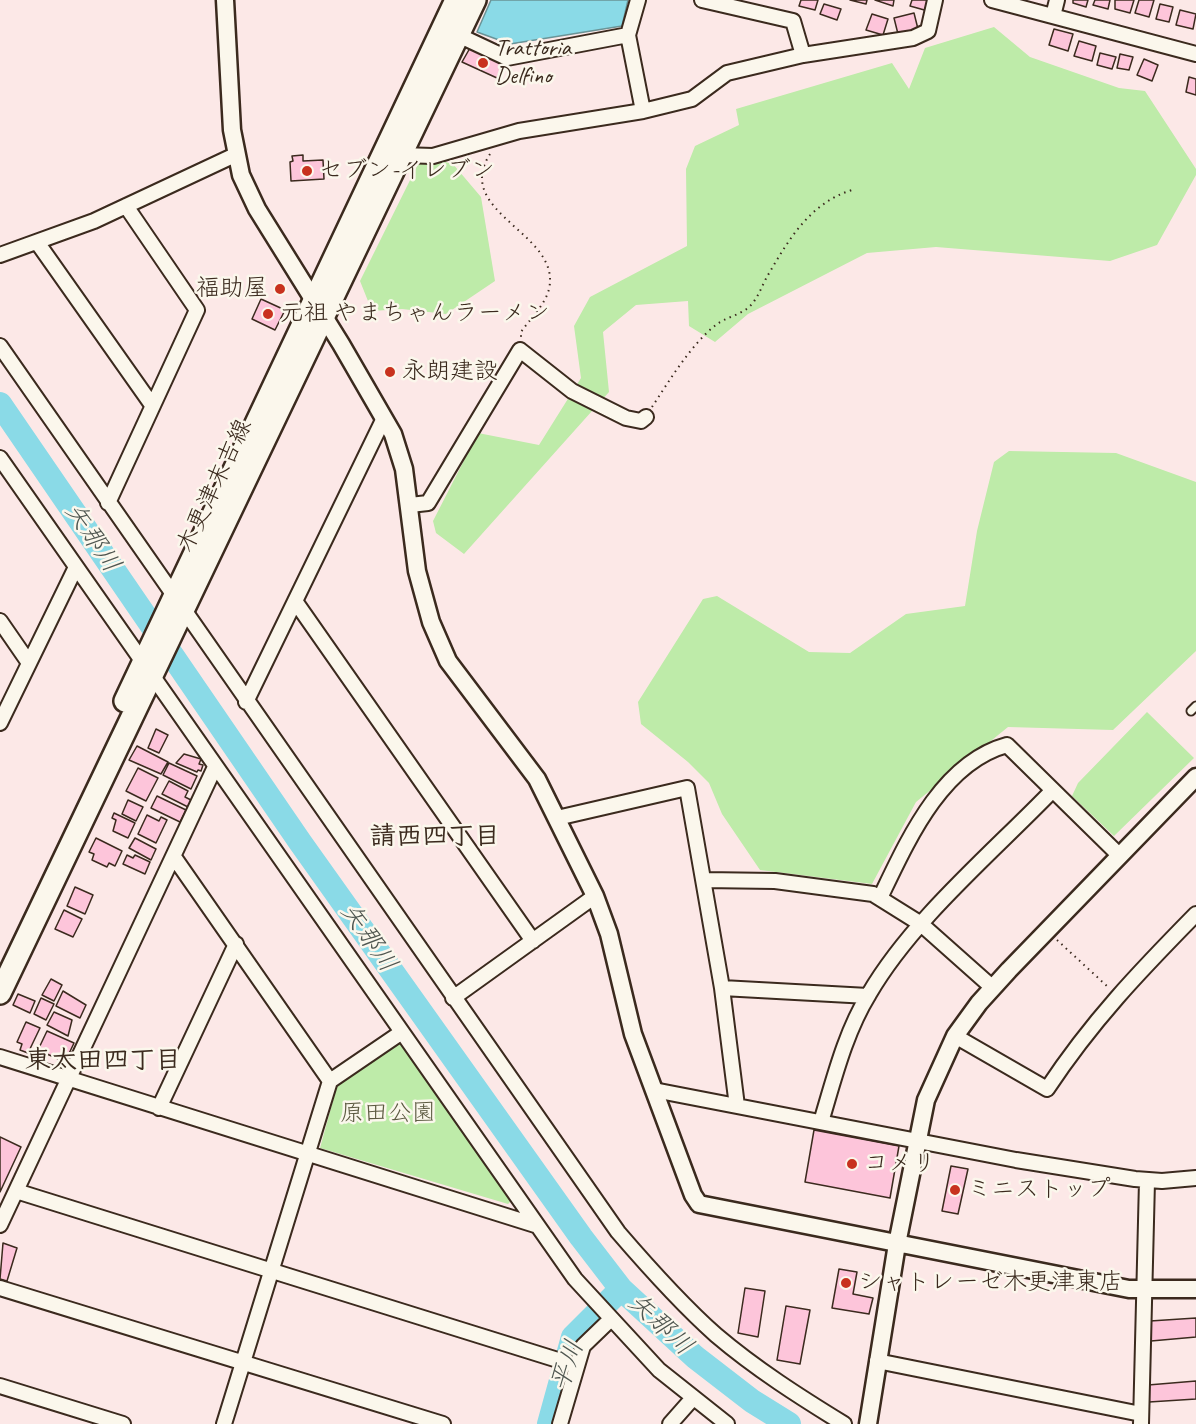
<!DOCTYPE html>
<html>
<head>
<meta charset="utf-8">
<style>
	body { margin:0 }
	canvas { display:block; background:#fce8e7 }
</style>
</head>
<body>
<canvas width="1196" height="1424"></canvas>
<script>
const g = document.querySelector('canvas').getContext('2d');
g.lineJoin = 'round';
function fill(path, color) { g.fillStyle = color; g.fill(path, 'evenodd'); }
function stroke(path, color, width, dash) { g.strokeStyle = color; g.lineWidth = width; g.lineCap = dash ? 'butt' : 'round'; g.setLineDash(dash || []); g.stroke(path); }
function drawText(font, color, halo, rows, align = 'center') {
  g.font = font + ' Caveat,"Klee One",sans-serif'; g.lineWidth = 5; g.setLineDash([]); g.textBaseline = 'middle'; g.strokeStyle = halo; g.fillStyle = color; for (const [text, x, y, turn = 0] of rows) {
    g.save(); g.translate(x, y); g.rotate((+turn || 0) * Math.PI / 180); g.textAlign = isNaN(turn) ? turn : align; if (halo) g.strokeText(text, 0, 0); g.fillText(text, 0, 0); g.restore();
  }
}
const green = new Path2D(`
	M994 27 1030 57 1119 88 1145 91 1196 169V175L1157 245 1110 261 936 247 867 253 748 314 715 342 689 326 688 301 636 305 603 332 609 392 464 554 436 533 433 521 478 433 539 445 581 378 574 326 590 297 687 246 686 169 695 146 739 125 736 109 892 63 909 89 925 48Z
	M422 156 453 164 481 197 495 281 446 314 402 309 372 311 360 281Z
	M1009 451 1116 453 1196 482V651L1113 730 1008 727 916 802 872 884 760 870 722 814 709 783 688 762 641 724 638 702 703 599 717 596 809 652 850 653 906 614 965 606 977 531 994 462Z
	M1147 712 1194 758 1114 836 1072 796 1078 783Z
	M397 1040 403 1043 511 1201 508 1204 320 1148 337 1086Z`);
const water = new Path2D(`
	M491 0H628L622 26 510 44 477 32Z`);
const river = new Path2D(`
	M0 404 300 842 581 1237 621 1289 695 1357 752 1401 789 1424
	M549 1424 573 1337 621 1289`);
const building = new Path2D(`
	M801 0H818L815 10 799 6Z
	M850 0H867L866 4Z
	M875 0H894L893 6Z
	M912 0H931L928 11 910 6Z
	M1073 0H1088L1086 7 1073 3Z
	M1095 0H1110L1108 9 1093 5Z
	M1134 0 1130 13 1115 9V0Z
	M1139 0H1154L1149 17 1135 13Z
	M824 4 841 9 837 20 820 14Z
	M1160 4 1173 7 1169 22 1156 19Z
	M1180 10 1196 14 1193 29 1176 25Z
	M914 13 918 29 898 34 894 18Z
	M872 14 888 19 883 35 866 30Z
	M1054 29 1073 34 1068 51 1049 45Z
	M1079 41 1096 46 1092 61 1074 56Z
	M470 48 504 64 497 78 462 62Z
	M1100 53 1116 57 1112 69 1097 65Z
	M1120 54 1133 57 1129 70 1117 68Z
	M1144 59 1158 65 1152 81 1137 75Z
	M1189 77 1196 79V95L1186 92Z
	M303 155V161L323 160 324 179 291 181 290 162 293 161 292 156Z
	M261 299 285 310 275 330 252 319Z
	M156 729 168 735 159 753 148 748Z
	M137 746 168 762 161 774 129 760Z
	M184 754 201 759 199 764 203 765 201 771 198 770 197 772 176 763Z
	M169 763 197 776 191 789 163 775Z
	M138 768 158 778 146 801 126 791Z
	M169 781 188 791 185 797 191 800 188 807 162 794Z
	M157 796 186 810 180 822 151 808Z
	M128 800 143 807 136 821 122 814Z
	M114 813 135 823 128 838 113 831 116 820 112 818Z
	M147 815 159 821 161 817 167 820 156 843 138 834Z
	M96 838 122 851 115 866 109 863 107 867 92 860 94 854 89 852Z
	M135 838 156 849 151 860 129 848Z
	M127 855 133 858 135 855 150 862 145 874 123 864Z
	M75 887 93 895 85 914 67 906Z
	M64 910 82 919 73 937 55 929Z
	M51 979 62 985 54 1001 42 995Z
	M63 991 86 1005 80 1018 56 1006Z
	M18 994 35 1001 30 1013 13 1005Z
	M41 998 54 1004 46 1020 34 1014Z
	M54 1012 72 1020 68 1036 47 1025Z
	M26 1022 40 1028 28 1053 20 1050 22 1044 17 1042Z
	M47 1031 74 1043 65 1062 38 1050Z
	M814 1130 899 1146 890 1198 805 1182Z
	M0 1137 21 1147 0 1192Z
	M951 1166 968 1169 958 1214 942 1211Z
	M3 1243 17 1248 7 1281 0 1279Z
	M839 1269 857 1272 853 1294 873 1298 869 1314 832 1308Z
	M745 1288 765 1291 758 1337 738 1333Z
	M786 1306 810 1310 800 1364 777 1360Z
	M1196 1318V1337L1151 1341 1150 1321Z
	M1196 1381V1399L1149 1402 1148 1385Z`);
const path = new Path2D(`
	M490 154C452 213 562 233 549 289 545 305 530 319 521 332V338
	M652 407C669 381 692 343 717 324 727 317 740 315 749 307 758 299 762 285 768 275 789 239 810 203 852 190
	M1057 940 1108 987`);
const service = new Path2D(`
	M1191 711 1196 706`);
const minor = new Path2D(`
	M702 0 793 21 803 55
	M992 0 1196 54
	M1053 16 1057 0
	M458 35 507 58 628 35 638 0
	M628 35 643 111
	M401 155 433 156 519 131 643 111 692 99 727 73 803 55 913 38 928 31 935 0
	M37 242 152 405
	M0 255 94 221 235 155
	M0 346 618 1232C649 1268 681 1304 716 1335 756 1369 800 1397 844 1424
	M0 458 575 1279 659 1370 727 1424
	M108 503 197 310 126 206
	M410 505 428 503 520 350 572 391 626 418 641 421 646 417
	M295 601 533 941
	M0 621 29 663
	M246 702 384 418
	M0 723 76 567
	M557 818 687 788 722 988 737 1106
	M174 857 330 1081
	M704 880 775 881 873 894 921 924 993 988
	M880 898C907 842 941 763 1007 745L1120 856
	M722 988 868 996
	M453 998 595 896
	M955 1036 1047 1089C1092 1021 1139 972 1196 914
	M0 1057 535 1225
	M654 1090 1016 1160 1135 1179 1162 1181 1196 1178
	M159 1108 236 944
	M821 1122C834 1079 845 1033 869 994 912 920 992 853 1052 791
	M16 1191 577 1366
	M0 1225 215 767
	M0 1288 443 1424
	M877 1361 1141 1414
	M0 1386 123 1424
	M224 1424 330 1081 402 1032
	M560 1424 583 1346 611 1319
	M670 1424 693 1398
	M1141 1424 1147 1181`);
const tertiary = new Path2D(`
	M225 0 232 130 241 175 257 209 341 344 393 434 404 469 417 571 431 622 448 661 537 779 595 896 609 934 633 1034 693 1195 699 1204 1129 1289H1196
	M868 1424 897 1244 926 1100 955 1036 979 1003 1009 970 1196 777`);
const primary = new Path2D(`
	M125 701 456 0
	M0 993 475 0`);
const markers = [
	[483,63,6,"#c8321e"],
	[307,171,6,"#c8321e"],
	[280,289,6,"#c8321e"],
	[268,314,6,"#c8321e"],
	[390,372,6,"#c8321e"],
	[852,1164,6,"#c8321e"],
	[955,1190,6,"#c8321e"],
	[846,1283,6,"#c8321e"]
];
const poiNames = [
	["Trattoria",495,49],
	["Delfino",495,77],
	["セブン-イレブン",319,171],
	["福助屋",268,289,"right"],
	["元祖 やまちゃんラーメン",280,314],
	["永朗建設",402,372],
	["コメリ",864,1164],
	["ミニストップ",967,1190],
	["シャトレーゼ木更津東店",858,1283]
];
const streetNames = [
	["木更津末吉線",215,486,-65]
];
const parkNames = [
	["原田公園",388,1114]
];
const waterNames = [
	["矢那川",92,538,56],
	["矢那川",368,938,55],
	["矢那川",660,1325,43],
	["平川",568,1366,-71]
];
const neighbourhoodNames = [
	["請西四丁目",435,837],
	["東太田四丁目",103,1061]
];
fill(green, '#beeba9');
fill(water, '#8adae7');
stroke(water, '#6a9497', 1.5);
stroke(river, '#8adae7', 24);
fill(building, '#fdc5da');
stroke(building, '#3b2a1e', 1.5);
stroke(service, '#3b2a1e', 11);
stroke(minor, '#3b2a1e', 18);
stroke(tertiary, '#3b2a1e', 21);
stroke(primary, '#3b2a1e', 26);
stroke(path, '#3b2a1e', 2, [1.5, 4.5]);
stroke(service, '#fbf7ec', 7);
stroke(minor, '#fbf7ec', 14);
stroke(tertiary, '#fbf7ec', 16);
stroke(primary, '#fbf7ec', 21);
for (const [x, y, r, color] of markers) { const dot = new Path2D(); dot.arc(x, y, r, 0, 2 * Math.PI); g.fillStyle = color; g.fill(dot); stroke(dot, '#fbf7ec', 2); }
drawText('24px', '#3b2a1e', '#fbf7ec', poiNames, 'left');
drawText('24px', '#3b2a1e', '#fbf7ec', streetNames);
drawText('24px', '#5c5a41', '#fbf7ec', parkNames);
drawText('italic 26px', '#4f5650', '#fbf7ec', waterNames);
drawText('bold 26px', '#3b2a1e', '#fbf7ec', neighbourhoodNames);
</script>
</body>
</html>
